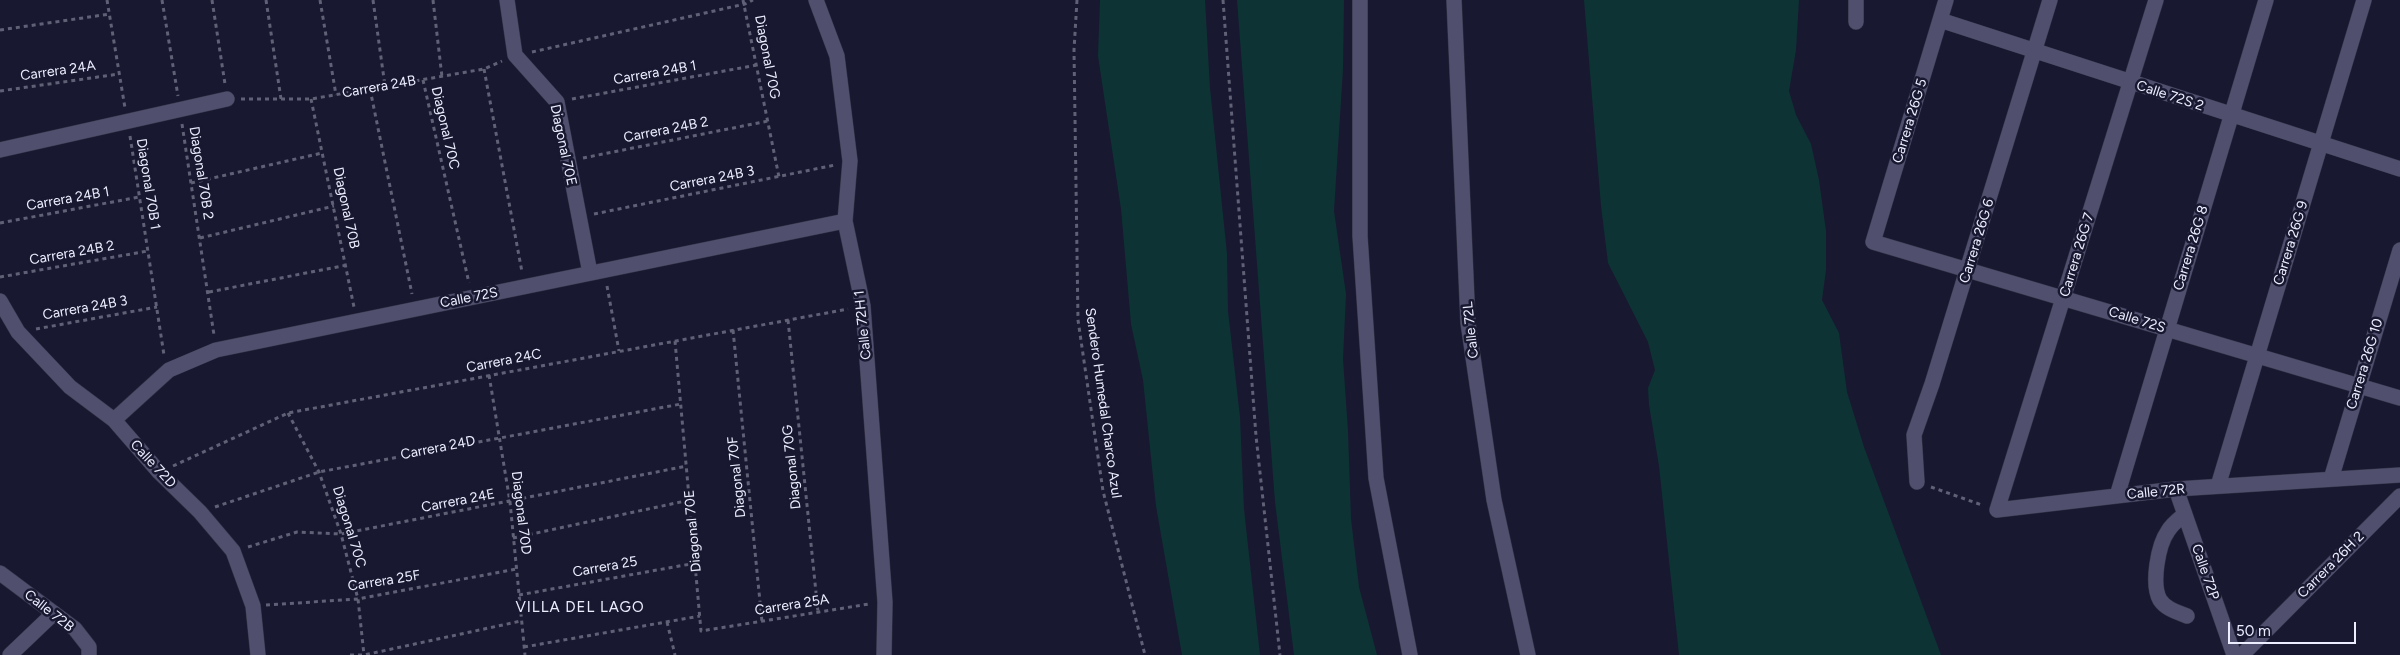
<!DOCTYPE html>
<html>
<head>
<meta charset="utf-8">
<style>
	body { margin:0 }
	#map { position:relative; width:2400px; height:655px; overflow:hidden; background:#191831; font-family:Figtree,sans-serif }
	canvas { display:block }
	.scale { position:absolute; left:2228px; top:622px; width:128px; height:22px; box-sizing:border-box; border:2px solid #ecedff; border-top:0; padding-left:6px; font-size:15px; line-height:18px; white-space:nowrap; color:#ecedff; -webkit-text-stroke:4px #191831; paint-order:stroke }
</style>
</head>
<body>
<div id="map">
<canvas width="2400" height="655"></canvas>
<div class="scale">50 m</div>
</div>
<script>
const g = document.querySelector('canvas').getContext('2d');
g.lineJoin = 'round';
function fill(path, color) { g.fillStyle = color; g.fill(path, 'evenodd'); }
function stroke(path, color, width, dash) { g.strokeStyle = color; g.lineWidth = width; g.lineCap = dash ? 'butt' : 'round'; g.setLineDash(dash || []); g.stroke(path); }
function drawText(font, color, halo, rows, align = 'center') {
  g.font = font + ' Figtree,sans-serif'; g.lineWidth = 5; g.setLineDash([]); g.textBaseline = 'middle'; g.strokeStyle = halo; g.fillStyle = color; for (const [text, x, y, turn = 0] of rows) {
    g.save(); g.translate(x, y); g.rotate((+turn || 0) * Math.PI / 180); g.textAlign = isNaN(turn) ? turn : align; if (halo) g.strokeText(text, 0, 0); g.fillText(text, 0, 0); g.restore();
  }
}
const water = new Path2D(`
	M1100 0H1205L1210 88 1227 254 1228 311 1240 417 1244 509 1260 655H1182L1156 506 1143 380 1131 324 1121 209 1098 56Z
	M1237 0H1344L1343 69 1334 211 1346 294 1343 359 1348 431 1351 519 1359 587 1377 655H1294L1275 502Z
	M1584 0H1799L1796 50 1789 91 1796 115 1811 144 1819 180 1826 231V270L1822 300 1839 333 1847 392 1864 447 1941 655H1679L1659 466 1649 405 1648 388 1655 370 1648 342 1608 263 1601 206Z`);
const path = new Path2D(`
	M107 0 125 108
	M162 0 178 96
	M212 0 225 84
	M266 0 281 99
	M320 0 336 95
	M373 0 385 86
	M433 0 442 77
	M743 0 779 177
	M1077 0 1074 50 1078 320 1103 491 1145 655
	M1223 0 1256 436 1280 655
	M0 30 110 14
	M532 52 745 4 753 0
	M484 69 522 272
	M423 80 469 283
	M370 89 412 294
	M0 91 119 74
	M241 99H311L484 69 502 61
	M311 99 354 307
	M572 99 757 65
	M182 124 214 335
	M130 136 164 355
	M583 158 768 121
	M191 183 322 153
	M594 214 835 165
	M0 223 139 197
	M200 238 334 206
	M0 277 148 251
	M607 286 619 351
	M209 292 347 265
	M788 320 818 612
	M36 329 157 307
	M733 330 762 622
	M675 341 701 631 869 604
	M489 375 510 502 525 655
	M288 413 319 472 341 534 358 599 364 655
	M173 466 288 413 848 309
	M1931 487 1982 505
	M215 507 319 472 681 404
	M513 538 690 500
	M248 547 297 532 341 534 687 466
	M519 595 696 563
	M266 605 358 599 516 569
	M667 622 675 655
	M524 647 700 616
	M350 655H364L521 621`);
const minor = new Path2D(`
	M507 0 515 55 557 102 590 273
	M816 0 837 56 850 161 845 221 863 306 885 602 884 655
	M1360 0V236L1376 478 1410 655
	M1454 0 1468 323 1494 500 1528 655
	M1946 0 1873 242 2400 398
	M2156 0 1997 510 2176 489 2400 475
	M1940 20 2400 169
	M1856 22V0
	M0 150 227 99
	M0 301 18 332 70 387 114 420 159 472 200 512 233 551 253 606 258 655
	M114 420 169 370 216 350 845 221
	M2331 479 2400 250
	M1917 482 1914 435 1932 384 2050 0
	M2218 486 2364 0
	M2176 489 2234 655
	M2117 496 2266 0
	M2185 514C2179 519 2172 524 2168 531 2158 545 2151 584 2160 600 2166 609 2177 612 2187 616
	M0 573 75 629 89 647V655
	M10 655 54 613
	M2242 655 2400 496`);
const streetNames = [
	["Diagonal 70G",767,57,79],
	["Carrera 24A",58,71,-8],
	["Carrera 24B 1",655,73,-10],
	["Carrera 24B",379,87,-10],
	["Calle 72S 2",2170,96,18],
	["Carrera 26G 5",1910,121,-73],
	["Diagonal 70C",445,128,77],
	["Carrera 24B 2",666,130,-11],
	["Diagonal 70E",563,145,78],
	["Diagonal 70B 2",201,173,81],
	["Carrera 24B 3",712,179,-11],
	["Diagonal 70B 1",148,184,81],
	["Carrera 24B 1",68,199,-10],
	["Diagonal 70B",346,208,78],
	["Carrera 26G 6",1977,241,-73],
	["Carrera 26G 9",2291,243,-73],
	["Carrera 26G 8",2191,248,-73],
	["Carrera 24B 2",72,253,-10],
	["Carrera 26G 7",2077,255,-73],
	["Calle 72S",469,298,-11],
	["Carrera 24B 3",85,308,-10],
	["Calle 72S",2137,320,17],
	["Calle 72H 1",863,325,-96],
	["Calle 72L",1471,330,-96],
	["Carrera 24C",504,361,-11],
	["Carrera 26G 10",2365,364,-73],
	["Sendero Humedal Charco Azul",1103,403,82],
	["Carrera 24D",438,448,-11],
	["Calle 72D",153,464,47],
	["Diagonal 70G",792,467,-96],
	["Diagonal 70F",737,477,-96],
	["Calle 72R",2156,492,-6],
	["Carrera 24E",458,501,-11],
	["Diagonal 70D",521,513,83],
	["Diagonal 70C",349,527,73],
	["Diagonal 70E",693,531,-95],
	["Carrera 26H 2",2331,565,-45],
	["Carrera 25",605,567,-10],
	["Calle 72P",2205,572,71],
	["Carrera 25F",384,581,-9],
	["Carrera 25A",792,605,-9],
	["Calle 72B",49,611,38]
];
const neighbourhoodNames = [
	["VILLA DEL LAGO",580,608]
];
fill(water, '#0e3334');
stroke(minor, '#333246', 16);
stroke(path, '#606076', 3, [4, 4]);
stroke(minor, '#50506e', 15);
drawText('14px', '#ecedff', '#191831', streetNames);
g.letterSpacing = '1px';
drawText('15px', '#ecedff', '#191831', neighbourhoodNames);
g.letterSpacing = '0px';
</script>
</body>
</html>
